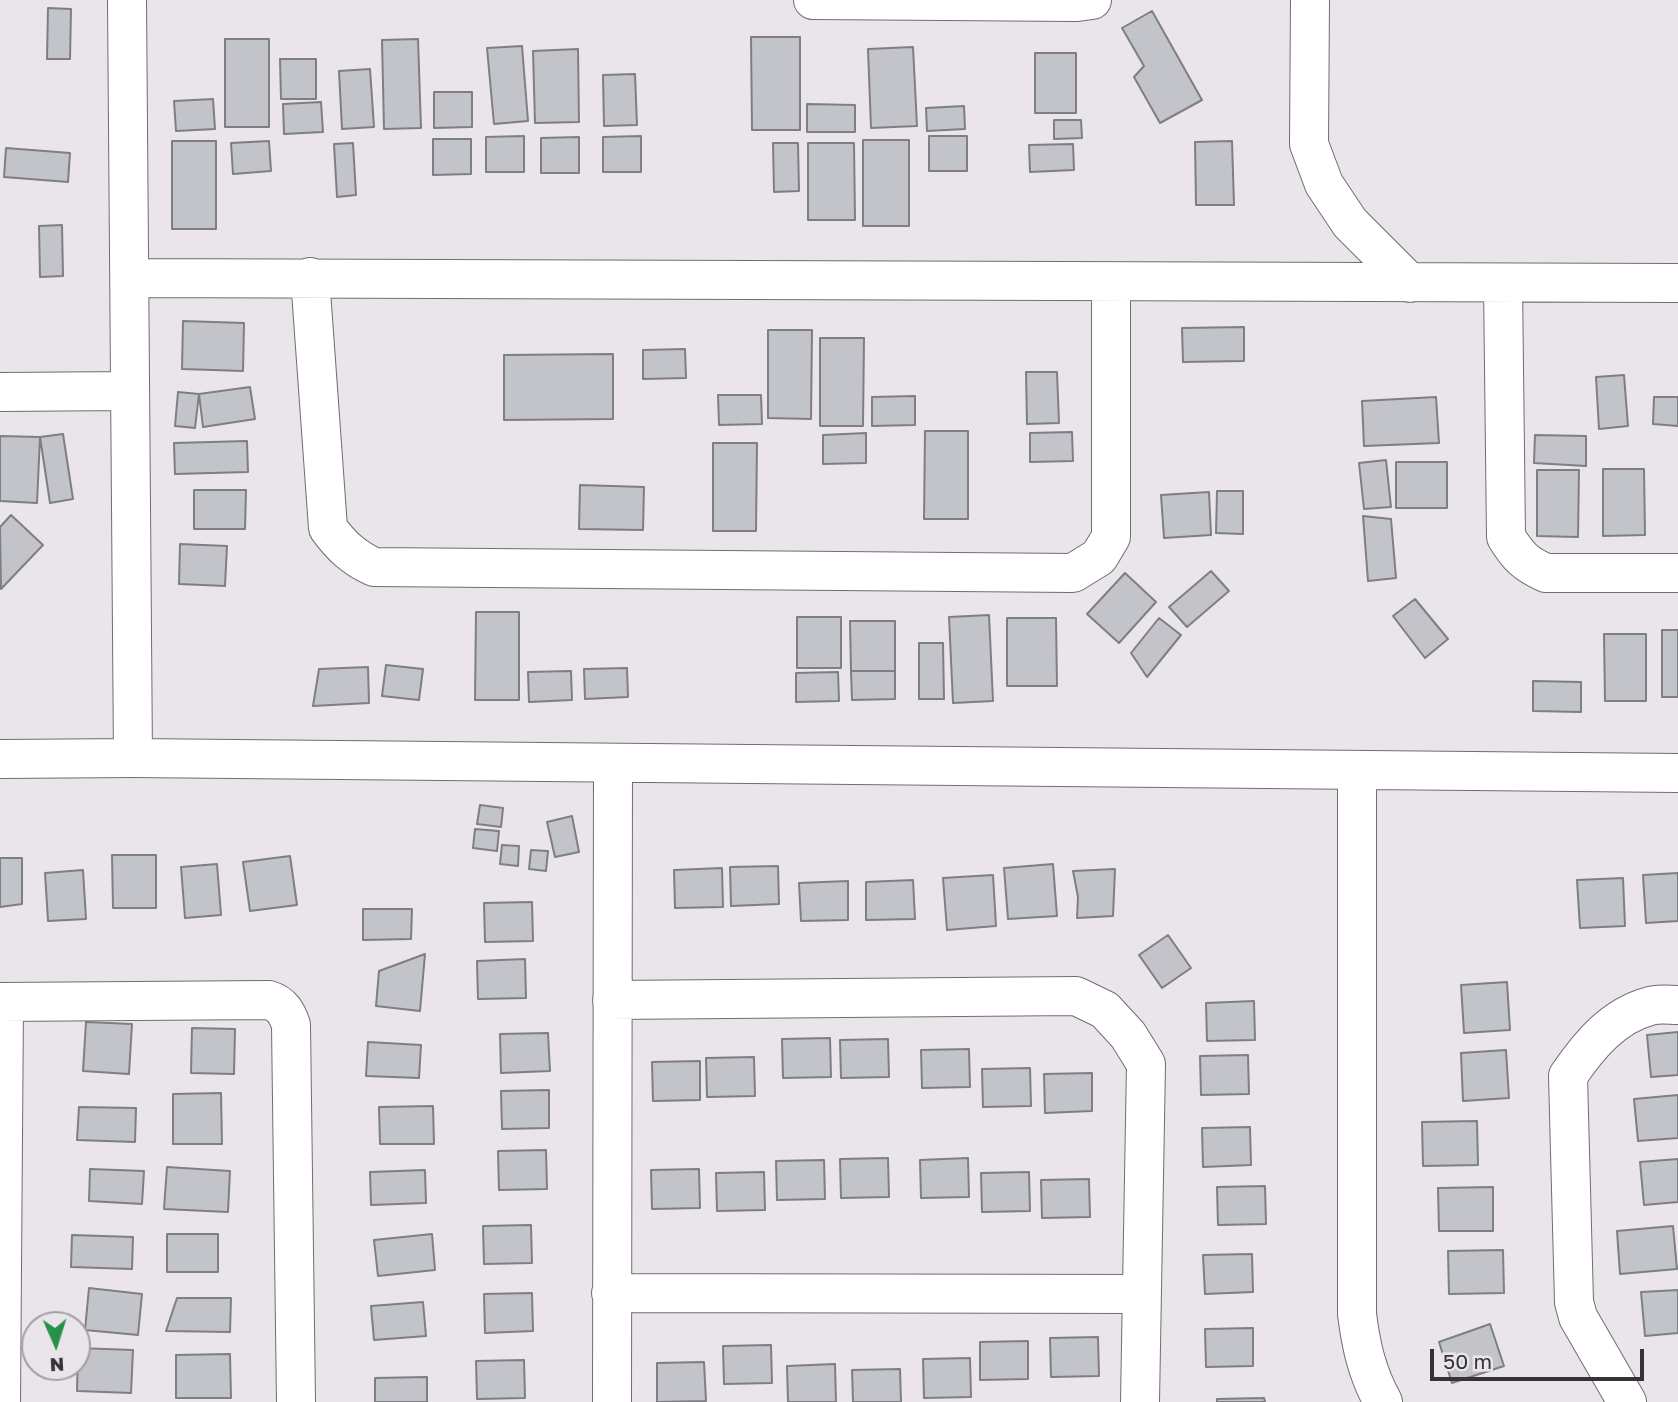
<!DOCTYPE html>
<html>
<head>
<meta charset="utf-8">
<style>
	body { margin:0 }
	#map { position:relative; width:1678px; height:1402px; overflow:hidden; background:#eae5eb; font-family:"Golos Text",sans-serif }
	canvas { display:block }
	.north { position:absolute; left:21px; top:1311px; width:70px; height:70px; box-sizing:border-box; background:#eae5eb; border:2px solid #a29ea2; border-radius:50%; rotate:177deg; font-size:19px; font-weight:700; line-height:28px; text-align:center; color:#353335 }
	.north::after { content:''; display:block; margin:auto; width:24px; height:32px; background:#269149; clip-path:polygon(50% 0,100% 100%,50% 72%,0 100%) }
	.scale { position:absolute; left:1430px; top:1349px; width:214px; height:32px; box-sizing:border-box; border:4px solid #353335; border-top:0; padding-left:9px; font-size:21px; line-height:24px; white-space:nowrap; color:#353335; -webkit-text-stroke:5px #eae5eb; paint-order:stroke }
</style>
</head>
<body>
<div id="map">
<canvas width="1678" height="1402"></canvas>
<div class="north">N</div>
<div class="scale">50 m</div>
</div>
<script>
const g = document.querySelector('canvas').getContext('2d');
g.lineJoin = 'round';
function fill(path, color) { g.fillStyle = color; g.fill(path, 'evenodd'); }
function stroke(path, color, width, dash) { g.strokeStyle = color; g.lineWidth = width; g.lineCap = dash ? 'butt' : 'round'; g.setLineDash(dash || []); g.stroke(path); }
const building = new Path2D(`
	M48 8 71 9 70 59H47Z
	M1152 11 1202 100 1160 123 1134 77 1144 66 1122 28Z
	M751 37H800V130H752Z
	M225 39H269V127H225Z
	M418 39 421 128 384 129 382 40Z
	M522 46 528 121 494 124 487 48Z
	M913 47 917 126 871 128 868 49Z
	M578 49 579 122 535 123 533 51Z
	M1035 53H1076V113H1035Z
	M280 59H316V99H281Z
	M370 69 374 127 342 129 339 71Z
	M635 74 637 125 604 126 603 75Z
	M434 92H472V127L434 128Z
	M213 99 215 129 176 131 174 101Z
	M321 102 323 132 284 134 283 104Z
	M807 104 855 105V132H807Z
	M964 106 965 129 927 131 926 108Z
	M1054 120H1081L1082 138 1054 139Z
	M524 136V172H486V137Z
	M641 136V172H603V137Z
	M929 136H967V171H929Z
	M579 137V173H541V138Z
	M433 139H471V174L433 175Z
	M863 140H909V226H863Z
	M172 141H216V229H172Z
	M269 141 271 171 233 174 231 143Z
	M1232 141 1234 205H1196L1195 142Z
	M353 143 356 195 337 197 334 144Z
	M773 143H798L799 191 774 192Z
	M808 143H854L855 220H808Z
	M1073 144 1074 170 1030 172 1029 145Z
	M6 148 70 153 68 182 4 177Z
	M62 225 63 276 40 277 39 226Z
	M183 321 244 323 243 371 182 369Z
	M1244 327V361L1183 362 1182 328Z
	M768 330H812L811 419 768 418Z
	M820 338H864L863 426H820Z
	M685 349 686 378 643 379V350Z
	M613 354V419L504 420V355Z
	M1026 372H1057L1059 423 1027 424Z
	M1624 375 1628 426 1599 429 1596 377Z
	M250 387 255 419 203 427 199 394Z
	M178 392 199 394 195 428 175 426Z
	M718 395H761L762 424 719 425Z
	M915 396V425L872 426V397Z
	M1436 397 1439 443 1364 446 1362 401Z
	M1654 397H1678V426L1653 424Z
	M925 431H968V519H924Z
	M1072 432 1073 461 1030 462V433Z
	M866 433V463L823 464V435Z
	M63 434 73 499 50 503 40 437Z
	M1535 435 1586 436V466L1534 463Z
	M0 436 40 437 37 503 0 501Z
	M247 441 248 472 175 474 174 443Z
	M713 443H757L756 531H713Z
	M1386 460 1391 507 1364 509 1359 463Z
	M1396 462H1447V508H1396Z
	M1603 469H1644L1645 535 1603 536Z
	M1537 470H1579L1578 537 1537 536Z
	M580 485 644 487 643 530 579 529Z
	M194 490H246L245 529H194Z
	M1217 491H1243V534L1216 533Z
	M1209 492 1211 535 1164 538 1161 495Z
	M11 515 43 545 1 589 0 527Z
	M1363 516 1391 519 1396 578 1368 581Z
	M180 544 227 546 225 586 179 584Z
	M1211 571 1229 591 1187 627 1169 607Z
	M1125 573 1156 602 1119 643 1087 614Z
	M1415 599 1448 639 1425 658 1393 616Z
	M476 612H519V700H475Z
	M989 615 993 701 953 703 949 617Z
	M797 617H841V668H797Z
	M1007 618H1056L1057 686H1007Z
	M1159 618 1181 635 1147 677 1131 653Z
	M850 621H895V671H851Z
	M1662 630H1678V697H1662Z
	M1604 634H1646V701H1605Z
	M919 643H943L944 699H919Z
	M386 665 423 669 419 700 382 696Z
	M368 667 369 703 313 706 319 669Z
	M627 668 628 697 585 699 584 669Z
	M571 671 572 700 529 702 528 672Z
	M851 671H895V699L852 700Z
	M838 672 839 701 796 702V673Z
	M1533 681 1581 682V712L1533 711Z
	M480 805 503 808 501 827 477 824Z
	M572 816 579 852 555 857 547 822Z
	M475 829 499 831 497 851 473 848Z
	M502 845 519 846 518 866 500 864Z
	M531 850 548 851 546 871 529 869Z
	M112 855H156V908H113Z
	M290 856 297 905 250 911 243 862Z
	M0 858H22V904L0 907Z
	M217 864 221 915 185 918 181 867Z
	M1053 864 1057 916 1008 919 1004 868Z
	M778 866 779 904 731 906 730 867Z
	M722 868 723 907 675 908 674 870Z
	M1115 869 1113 916 1077 918 1078 897 1073 871Z
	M83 870 86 919 48 921 45 873Z
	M1678 873V921L1646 923 1643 875Z
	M993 875 996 926 947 930 943 878Z
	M1623 878 1625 926 1580 928 1577 880Z
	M913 880 915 919 866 920V882Z
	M848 881V920L801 921 799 883Z
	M532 902 533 941 485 942 484 903Z
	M363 909H412L411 939 363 940Z
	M1168 935 1191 968 1162 988 1139 955Z
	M425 954 420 1011 376 1006 379 971Z
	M525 959 526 998 478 999 477 961Z
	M1507 982 1510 1030 1464 1033 1461 985Z
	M1254 1001 1255 1040 1207 1041 1206 1003Z
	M86 1022 132 1024 129 1074 83 1071Z
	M192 1028 235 1029 234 1074 191 1073Z
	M1678 1032V1075L1651 1077 1647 1035Z
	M548 1033 550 1071 501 1073 500 1034Z
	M830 1038 831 1077 783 1078 782 1039Z
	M888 1039 889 1077 841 1078 840 1040Z
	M368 1042 421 1045 419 1078 366 1076Z
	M969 1049 970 1087 922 1088 921 1050Z
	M1506 1050 1509 1098 1463 1101 1461 1053Z
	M1248 1055 1249 1094 1201 1095 1200 1056Z
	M754 1057 755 1096 707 1097 706 1058Z
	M700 1061V1100L653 1101 652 1062Z
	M1030 1068 1031 1106 983 1107 982 1069Z
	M1092 1073V1111L1045 1113 1044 1074Z
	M549 1090V1128L502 1129 501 1091Z
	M221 1093 222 1144H173V1094Z
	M1678 1095V1138L1638 1141 1634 1099Z
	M433 1106 434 1144H380L379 1107Z
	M79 1107 136 1108 135 1142 77 1140Z
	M1477 1121 1478 1165 1423 1166 1422 1122Z
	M1250 1127 1251 1165 1203 1167 1202 1128Z
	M546 1150 547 1189 499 1190 498 1151Z
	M888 1158 889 1197 841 1198 840 1159Z
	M968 1158 969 1197 921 1198 920 1160Z
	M1678 1159V1202L1644 1205 1640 1162Z
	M824 1160 825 1199 777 1200 776 1161Z
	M167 1167 230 1171 228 1212 164 1209Z
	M90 1169 144 1171 142 1204 89 1201Z
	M699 1169 700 1208 652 1209 651 1170Z
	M425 1170 426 1203 371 1205 370 1172Z
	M764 1172 765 1210 717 1211 716 1173Z
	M1029 1172 1030 1211 982 1212 981 1173Z
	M1089 1179 1090 1217 1042 1218 1041 1180Z
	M1265 1186 1266 1224 1218 1225 1217 1187Z
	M1493 1187V1231H1439L1438 1188Z
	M531 1225 532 1263 484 1264 483 1226Z
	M1673 1226 1677 1269 1620 1274 1617 1231Z
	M167 1234H218V1272H167Z
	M432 1234 435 1270 378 1276 374 1240Z
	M72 1235 133 1237 132 1269 71 1267Z
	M1503 1250 1504 1293 1449 1294 1448 1251Z
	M1252 1254 1253 1292 1205 1294 1203 1255Z
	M89 1288 142 1294 138 1335 85 1330Z
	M1678 1290V1333L1645 1336 1641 1292Z
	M532 1293 533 1331 485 1333 484 1294Z
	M177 1298H231L230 1332 166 1331Z
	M423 1302 426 1336 374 1340 371 1306Z
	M1490 1324 1504 1366 1452 1383 1439 1342Z
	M1253 1328V1366L1206 1367 1205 1329Z
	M1098 1337 1099 1376 1051 1377 1050 1338Z
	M1028 1341V1379L980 1380V1342Z
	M771 1345 772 1383 724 1384 723 1346Z
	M78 1348 133 1350 131 1393 77 1391Z
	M230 1354 231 1398H176V1355Z
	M970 1358 971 1397 924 1398 923 1359Z
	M524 1360 525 1398 477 1399 476 1361Z
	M704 1362 706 1401 657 1402V1363Z
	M835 1364 836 1402H788L787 1366Z
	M900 1369 901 1402H853L852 1370Z
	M427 1377V1402H375V1378Z
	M1264 1398 1265 1402H1217V1399Z`);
const minor = new Path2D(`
	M127 0 133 758
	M813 0 1077 2 1092 0
	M1310 0 1309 144 1324 184 1350 223 1410 283
	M310 277 328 528C341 546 354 558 374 567L1073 573 1099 557 1111 537V282
	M130 278 1678 283
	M1503 283 1506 537C1518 556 1525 564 1546 573H1678
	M0 392 129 391
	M0 759 133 758 1678 773
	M1357 771V1314C1361 1346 1367 1373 1383 1402
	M612 1000 1076 996 1105 1010 1128 1035 1146 1064 1140 1402
	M0 1002 269 1000C282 1004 287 1013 291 1025L296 1402
	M611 1293 1141 1294
	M1 1402 4 1002
	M612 1402 613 763
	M1627 1402 1578 1317 1574 1302 1568 1076C1589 1045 1613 1016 1650 1006 1659 1003 1670 1005 1678 1005`);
fill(building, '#c3c3ca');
stroke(building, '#7e7e84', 2);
stroke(minor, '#716c72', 40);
stroke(minor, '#fff', 38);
</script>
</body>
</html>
